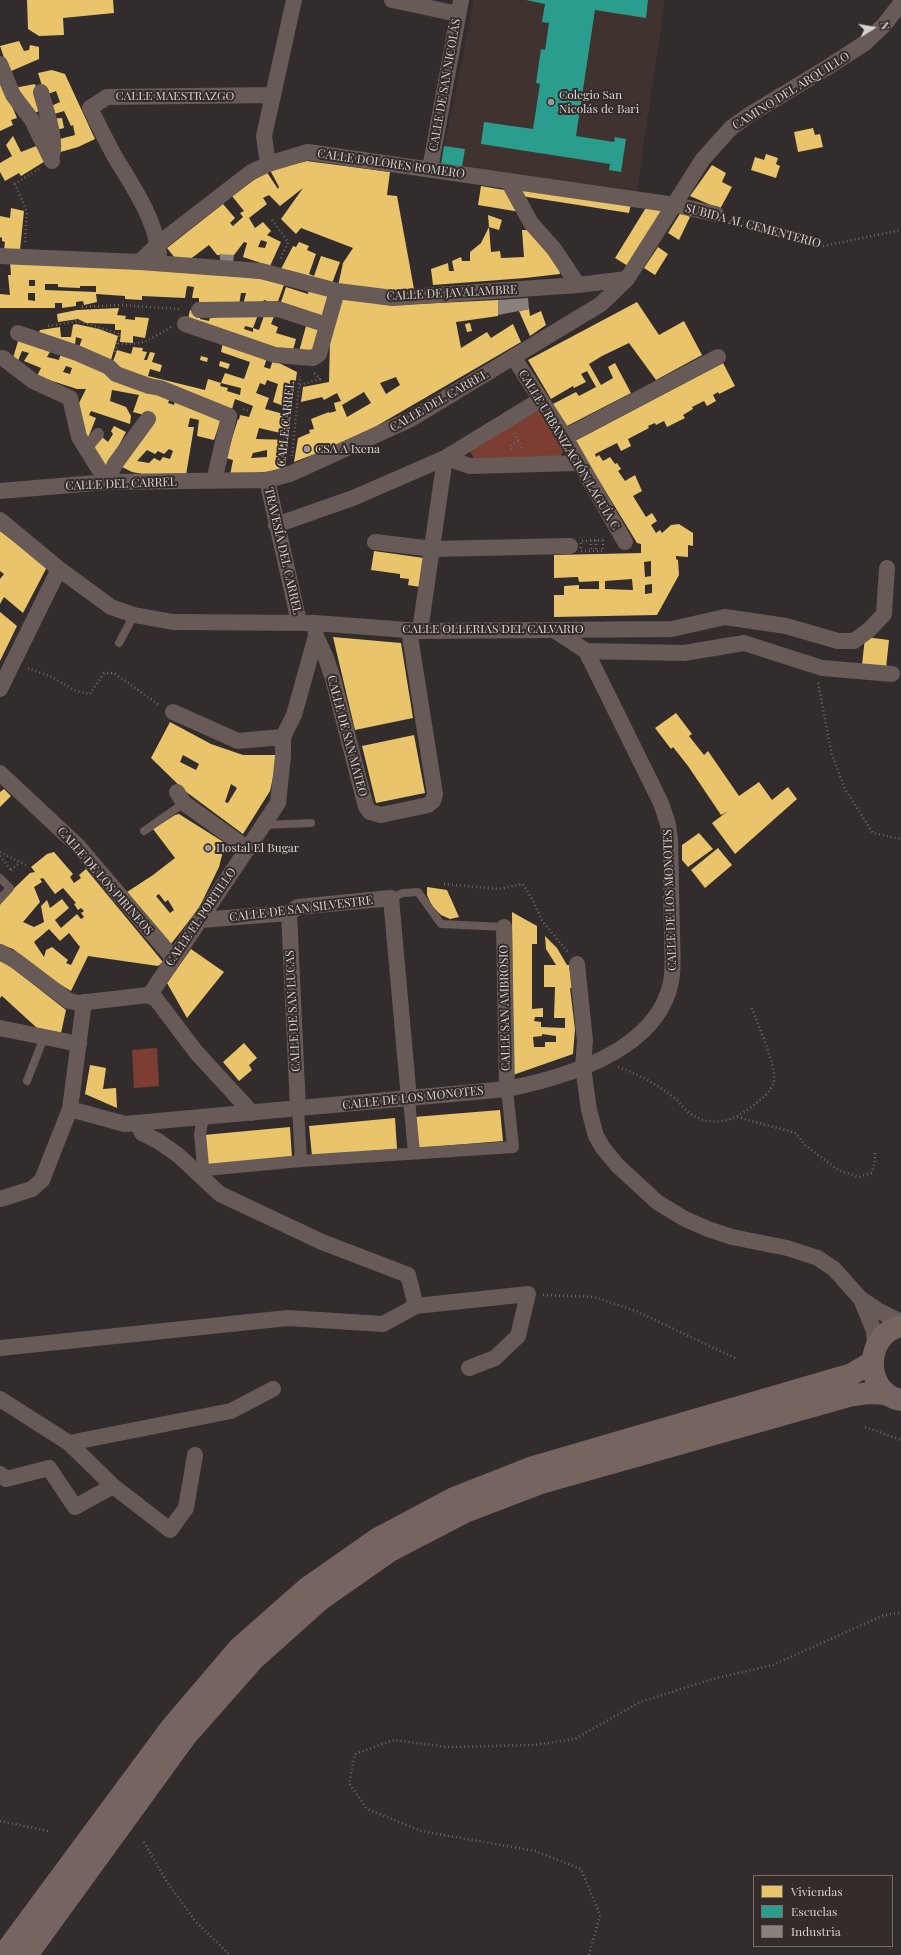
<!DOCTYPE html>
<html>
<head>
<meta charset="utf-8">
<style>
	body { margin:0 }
	#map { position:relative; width:901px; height:1955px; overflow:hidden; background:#322d2c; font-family:"Playfair Display",serif }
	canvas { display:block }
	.legend { position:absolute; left:753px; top:1875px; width:140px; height:72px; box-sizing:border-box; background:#342c2a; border:1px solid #756e6d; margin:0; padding:5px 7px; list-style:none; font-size:12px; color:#d7d2d1 }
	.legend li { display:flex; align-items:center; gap:8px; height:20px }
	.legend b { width:20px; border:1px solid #756e6d }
	.north { position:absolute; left:853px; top:8px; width:40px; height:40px; -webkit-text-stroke:3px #342c2a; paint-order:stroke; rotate:79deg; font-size:11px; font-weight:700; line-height:16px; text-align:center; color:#d7d2d1 }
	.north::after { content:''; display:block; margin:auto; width:14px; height:18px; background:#d7d2d1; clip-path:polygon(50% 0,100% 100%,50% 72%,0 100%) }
</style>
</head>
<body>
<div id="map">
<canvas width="901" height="1955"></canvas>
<ul class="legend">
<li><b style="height:11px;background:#e9c46a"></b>Viviendas</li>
<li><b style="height:11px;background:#2a9d8f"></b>Escuelas</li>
<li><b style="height:11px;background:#8a817c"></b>Industria</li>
</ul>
<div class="north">N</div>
</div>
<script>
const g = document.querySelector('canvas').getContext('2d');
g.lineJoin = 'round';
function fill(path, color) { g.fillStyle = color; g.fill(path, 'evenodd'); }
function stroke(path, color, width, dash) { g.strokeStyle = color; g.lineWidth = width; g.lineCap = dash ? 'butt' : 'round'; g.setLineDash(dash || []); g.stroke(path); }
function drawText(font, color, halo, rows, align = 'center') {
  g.font = font + ' "Playfair Display",serif'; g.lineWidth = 4; g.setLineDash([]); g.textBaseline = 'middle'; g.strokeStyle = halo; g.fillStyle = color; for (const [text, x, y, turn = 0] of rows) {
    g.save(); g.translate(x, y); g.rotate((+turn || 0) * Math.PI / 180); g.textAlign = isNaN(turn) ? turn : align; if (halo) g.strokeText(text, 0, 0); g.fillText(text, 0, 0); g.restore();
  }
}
const built = new Path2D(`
	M474 0H665L637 191 441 164Z`);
const green = new Path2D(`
	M539 409 564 448 561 456 474 458 469 450Z
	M157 1048 159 1086 134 1088 132 1050Z`);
const homes = new Path2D(`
	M27 0H113L114 13 63 18 64 35 39 36 28 29Z
	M19 41 24 51 29 50 30 45 39 47V59L9 72 0 46Z
	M52 70 65 74 95 139 78 147 57 153 56 140 75 135 73 125 71 126 64 111 51 115 49 107 60 102 56 91 45 95 38 73Z
	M0 78 17 118 11 120 13 125 0 131Z
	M35 84 42 110 31 114 14 88Z
	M62 118 64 128 56 130 52 119Z
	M813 128 815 135 820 134 823 147 798 152 794 132Z
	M13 136 21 152 39 145 47 160 21 176 19 173 5 181 0 172V163L12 156 6 145Z
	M766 154 778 158 776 164 780 166 776 178 751 170 755 157 764 160Z
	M307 161 390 172 387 195 397 196 414 289 379 291 338 286 343 263 353 248 301 228 296 234 281 219 303 188 280 206 269 195 263 198 267 204 249 218 255 228 263 222 271 231 267 235 281 242 270 266 243 257 247 243 244 242 234 255H217L209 245 189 260 175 258 167 248 223 204 235 218 230 223 233 226 243 217 240 213 244 211 232 196 266 171 278 189 279 187 270 170ZM261 240 267 242 265 248 258 247Z
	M712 165 726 173 722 182 732 187 720 209 690 196Z
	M481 186 510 191 520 212 478 205Z
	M516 187 631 204 629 213 521 196Z
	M647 206 664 208 628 266 615 258Z
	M11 208 24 211 20 250H4L5 242 2 241V238L0 237V216L10 218Z
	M681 212 690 217 679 240 668 233Z
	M488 215 502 220 499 230 489 227 491 252 500 251 501 258 524 257 522 230H527L559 266 560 274 525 278 433 285 431 269 448 263 449 271H454L452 261 461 257 462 261H470V252L481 243 489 227Z
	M299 242 309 246 307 250 316 254 309 274 314 276 321 256 340 262 331 286 281 269 293 246 296 247Z
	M658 247 668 254 655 275 644 268Z
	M10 262 220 274 285 282 277 304 264 300 262 304 243 305 246 293H241L239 305H199V298H192L194 287 187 286 185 298 142 296V300L125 299V296L96 294 97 302 84 305 83 301 76 302V306L62 308V303H55V308H0V294L10 295 8 275H11ZM29 280H35V286H29ZM45 284H58V287L80 288V286H96V292L45 290ZM28 293H35V301L28 300Z
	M286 287 308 294 309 289 331 296 325 317 280 305Z
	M342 299 398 305 498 300V316L456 322 461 348 487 332 491 338 513 324 521 342 356 438 294 462 298 438 310 433 309 430 314 429 311 419 329 412V413L336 411 334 403 341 401 337 393 324 400 322 397 301 402 303 387 329 382 330 339ZM396 377 400 385 386 394 380 383ZM364 392 371 403 347 417 342 405Z
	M637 302 659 335 684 321 702 355 656 380 629 343 602 356 589 364 601 385 613 378 608 367 615 363 631 393 567 426 553 404 576 392 579 396 596 387 587 371 581 374 586 382 574 388 573 386 551 399 528 360Z
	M119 308 117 315 126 316 125 319 135 320V317L149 318 145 338 133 336V343L120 342 121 330H115V324L86 323 78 319 58 322 57 314 77 310Z
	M529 309 530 316 541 311 546 325 530 336 519 311Z
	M190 310 202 313 200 319 209 321 210 318 259 312 253 328 245 326 244 329 253 332V328L259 330 265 313 275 314 271 324 278 327 276 333 296 339 292 354 188 319Z
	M470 323 472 331 467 332 465 324Z
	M76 324 99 329 118 336 111 360 79 347 82 339 76 337 75 345 38 335 40 330 60 327 61 337H71L73 325Z
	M306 326 320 330 315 350 298 355Z
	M19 338 51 350 47 357 59 360 61 353 171 396 168 403 174 405 175 401 221 419 214 440 197 436 199 420 190 418 188 427H194L186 475 153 476 132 472 118 465 144 415 133 412 139 395 112 390 110 401 126 407 131 416 130 424 91 411 89 415 96 418 86 443 78 405 86 389H77L37 376 41 368 24 361 29 353 22 351 17 363 13 358ZM66 366 72 368 70 374 63 372ZM169 449 173 451 170 459 163 457 160 461 154 458 149 463 137 461 147 450 155 454 158 451 164 454Z
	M223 342 267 358 264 367 270 369 273 360 297 372 295 386 287 383 285 390 294 393 292 409 273 402 278 384 267 380 265 385 260 383 256 393 269 398 265 409 291 416 289 435 259 428 256 439 289 440 286 470 230 475 233 460 226 458 238 419 239 420 240 415 249 417 253 406 235 399 232 409 111 367 117 350 131 354 133 347 143 348 142 351 147 352 144 360H147L150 352 155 353 152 362 162 365 160 372 150 369 148 376 205 390 208 379 221 383 220 386 228 388 227 391 240 395 241 388 221 383 225 373 244 379 250 362 221 352ZM267 450V457L251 458 253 453Z
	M201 356 208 358 207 362 200 360Z
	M220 361 230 364 228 369 219 366Z
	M723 363 735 386 719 394 718 392 713 395 716 401 707 406 704 401 692 407 693 409 683 415 685 418 667 427 664 421 656 425 655 423 648 426 649 428 628 439 631 446 621 451 617 443 595 454 596 457 599 455 603 461 610 457 615 464 617 463 621 469 618 471 625 481 635 475 642 491 633 496 646 517 652 513 657 521 651 525 656 533 660 530 662 533 671 525 679 524 693 533V546L688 545V557L676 556V559L678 560 679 575 657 615 554 617V595H564V586L579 585V589H599V581L579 582 578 577 554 578V555L641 553V544L637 543 575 441ZM651 561V576L645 577 644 562ZM632 579 633 590 605 589V581ZM652 584V593L645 594V585Z
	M114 426 126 432 107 468 90 447 101 436 108 442 113 434 111 431Z
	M0 531 47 567 23 613 4 597 0 604V579L4 574 0 571Z
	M374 551 424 558 420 587 408 585 409 579 400 578V574L371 570Z
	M0 612 17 626 0 661Z
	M333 637 401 643 413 718 355 730Z
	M865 637 889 640 886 668 862 665Z
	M676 713 692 734 689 736 704 755 708 751 739 796 759 782 772 800 788 787 797 799 735 854 712 823 728 811 721 815 688 766 673 747 671 749 655 728Z
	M170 722 211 744 243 755H278L270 791 243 834 185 791 151 758ZM183 755 199 764 196 770 180 762ZM231 784 237 788 228 803 225 802Z
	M414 735 425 793 376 803 362 746Z
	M4 789 11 796 0 807V792Z
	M179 814 225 843 219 867 199 908 171 944 127 892 153 875 175 858 153 829 175 815ZM159 894 165 902 168 900 174 910 170 913 156 896Z
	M699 833 713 849 688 867 682 860V845Z
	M718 848 732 865 705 888 691 870Z
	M54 852 73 874 70 877 74 883 81 878 79 875 86 869 163 962 158 966 88 956 71 991 56 982 13 949 0 944V905L5 897 30 873 35 872 31 867 47 854ZM43 878 55 894 63 888 76 903 74 904 78 910 81 908 84 911 81 913 84 917 81 919 77 914 61 928 55 920 69 908 62 899 50 908 47 900 41 906 44 922 34 927 23 922 40 902 34 887 42 882 40 879ZM49 929 60 941 69 933 80 947 71 965 66 963 68 960 52 947 46 950 44 957 34 942Z
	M427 887 447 890 459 917 450 919 441 915 432 906 427 895Z
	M512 912 537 926V944H532V1009L543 1008V1017H535L534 1021 541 1022V1027L565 1028V1018H554L555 987H544V965H556L546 949 545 936 557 948 567 965H569L572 988H570L575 1029 573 1054 513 1075ZM542 1034 556 1036V1042H545V1047H534L533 1037 542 1036Z
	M191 949 224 972 187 1018 167 983Z
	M0 961 6 963 66 1010 61 1033 37 1028 2 996 0 998Z
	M244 1043 257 1058 249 1065 252 1070 239 1081 223 1062Z
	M90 1065 106 1068 103 1089 116 1088 117 1108 85 1094Z
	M500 1110 503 1141 417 1148 414 1117Z
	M395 1118 397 1149 312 1156 309 1126Z
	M290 1127 292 1158 207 1165 204 1135Z`);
const schools = new Path2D(`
	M526 0H648L646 18 595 10 576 136 614 142 615 137 626 139 621 172 609 170 610 164 481 144 484 122 533 129 540 84 536 83 541 49 545 50 549 23 542 22 545 4Z
	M444 146 465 149 462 167 441 164Z`);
const industry = new Path2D(`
	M219 254 234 255 233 263H221Z
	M528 298 529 309 498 315V300Z`);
const path = new Path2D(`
	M731 219 823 246 901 230
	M272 220 288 242 280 260
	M25 242 27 212 15 184 39 169
	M82 307 121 305 179 309
	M48 326 78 321 120 334 114 354
	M118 343C142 347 150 339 171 327
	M300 385 320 379 314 373
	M243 409 250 411
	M514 433 523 450
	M512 449 510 446 518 441
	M292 456 300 376
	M591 540V551
	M596 540V551
	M603 540V551H581V541Z
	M28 668 52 677 76 691 90 694 104 673H114L159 705
	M818 683 832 755 845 789 873 833 901 839
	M0 852 28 866
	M0 856 11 870 9 869
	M11 870 19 863
	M444 884 499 889 523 884 532 899 543 922 568 952
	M618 1067C638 1074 655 1083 672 1096 678 1100 683 1108 689 1113 714 1129 734 1121 755 1104 762 1099 773 1089 774 1081 776 1064 758 1026 752 1008
	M737 1117 796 1133 805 1145 838 1170 859 1177 871 1173 875 1163V1151
	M543 1295 594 1297 636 1311 737 1359
	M865 1427 901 1440
	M0 1821 48 1831
	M144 1842 167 1882 196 1922 230 1955
	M589 1955 600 1915 581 1869 535 1851 421 1831 367 1809 349 1783 355 1754 394 1740 448 1747 534 1745 575 1739 640 1702 713 1679 773 1665 884 1615 901 1613`);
const service = new Path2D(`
	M119 643 134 615
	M264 825 311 823
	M144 831 184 803
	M0 878 10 888 0 899
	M391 898 403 893 418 892 441 924 504 927
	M27 1081 44 1037`);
const pedestrian = new Path2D(`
	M86 448 98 434
	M409 1099 414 1153
	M298 1109 301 1161
	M203 1117 200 1134 203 1166 206 1170 301 1161 513 1147 507 1089`);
const minor = new Path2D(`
	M392 0 458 14
	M0 64 13 95 32 120 52 161
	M41 92C45 108 57 139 52 155
	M268 164 264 136 294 0
	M430 169 461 0
	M508 181 531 223 554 249 578 285
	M159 254C156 220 132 185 115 157 106 141 98 124 90 108L107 97 273 95
	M0 256 140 262 261 271 337 291 393 298 578 285 627 279
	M140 262 158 244 250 173 268 164 308 152 675 205 716 214
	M199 310 278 309 327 325
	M185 324 275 355 313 358 319 354 337 291
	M18 333 77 353 109 367 116 374 149 386 160 388 229 416 214 481
	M3 358 33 381 70 398 79 437 107 482
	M514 358 565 437 625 542
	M565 437 718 357
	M445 458 470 466 578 463
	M267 480 299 622
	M107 482 115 464 148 419
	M0 491 107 482 267 480 290 474 411 419 601 304 627 279 703 159 731 128 749 115 828 67 865 43 884 25 901 3
	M0 520 59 569 111 607 134 615 173 622 315 623 420 631 672 629 725 617 786 626 838 641H854L869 630 884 614 887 568
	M276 525 353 498 445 458 540 400
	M375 542 433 549 570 546
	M420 631 445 458
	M316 636 326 658 333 679 366 807 370 812 381 815 428 805 433 801 435 794 409 630
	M586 651 684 653 744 643 822 668 892 674
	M0 689 59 569
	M173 712 238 741 283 737
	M0 773 77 845 173 958
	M177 792 184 803 248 849
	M289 913 298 1109
	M201 920 289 913 298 907 391 898 409 1099
	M504 927 507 1089
	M0 952 16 961 69 1001 79 1003 148 995 151 993 278 803 283 756V737L294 715 316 636 315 623
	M577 964 585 1041 583 1067 589 1110 596 1136 603 1148 617 1165 657 1202 685 1219 708 1229 732 1237 787 1248 818 1258 834 1269 861 1299 879 1311 901 1322
	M148 995 156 999 196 1052 252 1113
	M84 1002 70 1109 125 1124 507 1089C567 1077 657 1051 671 982 674 967 672 949 672 933 671 902 671 870 670 839L668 824 661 803 586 651 554 630
	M0 1028 79 1044
	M137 1123 142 1133 158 1141 178 1155 220 1194 322 1242 408 1275 416 1306
	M0 1199 32 1189 42 1180 70 1109
	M861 1299 874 1331 875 1347
	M0 1348 288 1318 383 1324 416 1306 528 1294 518 1336 495 1358 469 1368
	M0 1399 69 1443 231 1411 273 1389
	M69 1443 113 1486 170 1530 186 1508 195 1455
	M0 1474 6 1479 49 1468 75 1507 113 1486`);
const trunk = new Path2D(`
	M901 1326C864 1334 863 1393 901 1400
	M3 1955 170 1729 239 1648 307 1588 377 1539 454 1498 533 1467 852 1374 872 1362
	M27 1955 186 1736 254 1659 320 1600 390 1551 465 1512 541 1483 849 1396 868 1393 886 1394`);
const markers = [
	[551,102,4,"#9d9897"],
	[307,449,4,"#9d9897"],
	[208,848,4,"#9d9897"]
];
const streetNames = [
	["CALLE DE SAN NICOLÁS",445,85,-80],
	["CAMINO DEL ARQUILLO",791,91,-32],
	["CALLE MAESTRAZGO",175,96],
	["CALLE DOLORES ROMERO",391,164,8],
	["SUBIDA AL CEMENTERIO",753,226,15],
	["CALLE DE JAVALAMBRE",452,293,-3],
	["CALLE DEL CARREL",439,401,-30],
	["CALLE CARREL",286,424,-84],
	["CALLE URBANIZACIÓN LAGUÍA C",569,450,59],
	["CALLE DEL CARREL",121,484,-2],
	["TRAVESÍA DEL CARREL",283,551,77],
	["CALLE OLLERIAS DEL CALVARIO",493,629],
	["CALLE DE SAN MATEO",347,736,75],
	["CALLE DE LOS PIRINEOS",105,881,49],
	["CALLE DE LOS MONOTES",670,900,-92],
	["CALLE DE SAN SILVESTRE",301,909,-7],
	["CALLE EL PORTILLO",201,917,-56],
	["CALLE SAN AMBROSIO",505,1008,-91],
	["CALLE DE SAN LUCAS",293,1011,-93],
	["CALLE DE LOS MONOTES",413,1098,-6]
];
const poiNames = [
	["Colegio San",559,95],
	["Nicolás de Bari",559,109],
	["CSA A Ixena",315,449],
	["Hostal El Bugar",216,848]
];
fill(built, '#40322f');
fill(green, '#7c3d32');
fill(homes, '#e9c46a');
fill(schools, '#2a9d8f');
fill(industry, '#8a817c');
stroke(path, '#6f6664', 2.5, [1, 3]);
stroke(service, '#675a57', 8);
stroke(pedestrian, '#675a57', 12);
stroke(minor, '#675a57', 16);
stroke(trunk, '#766460', 22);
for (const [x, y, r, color] of markers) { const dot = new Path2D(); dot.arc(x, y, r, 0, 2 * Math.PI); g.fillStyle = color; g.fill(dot); stroke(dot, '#342c2a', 1.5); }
drawText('12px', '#d7d2d1', '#342c2a', streetNames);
drawText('12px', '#d7d2d1', '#342c2a', poiNames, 'left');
</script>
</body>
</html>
